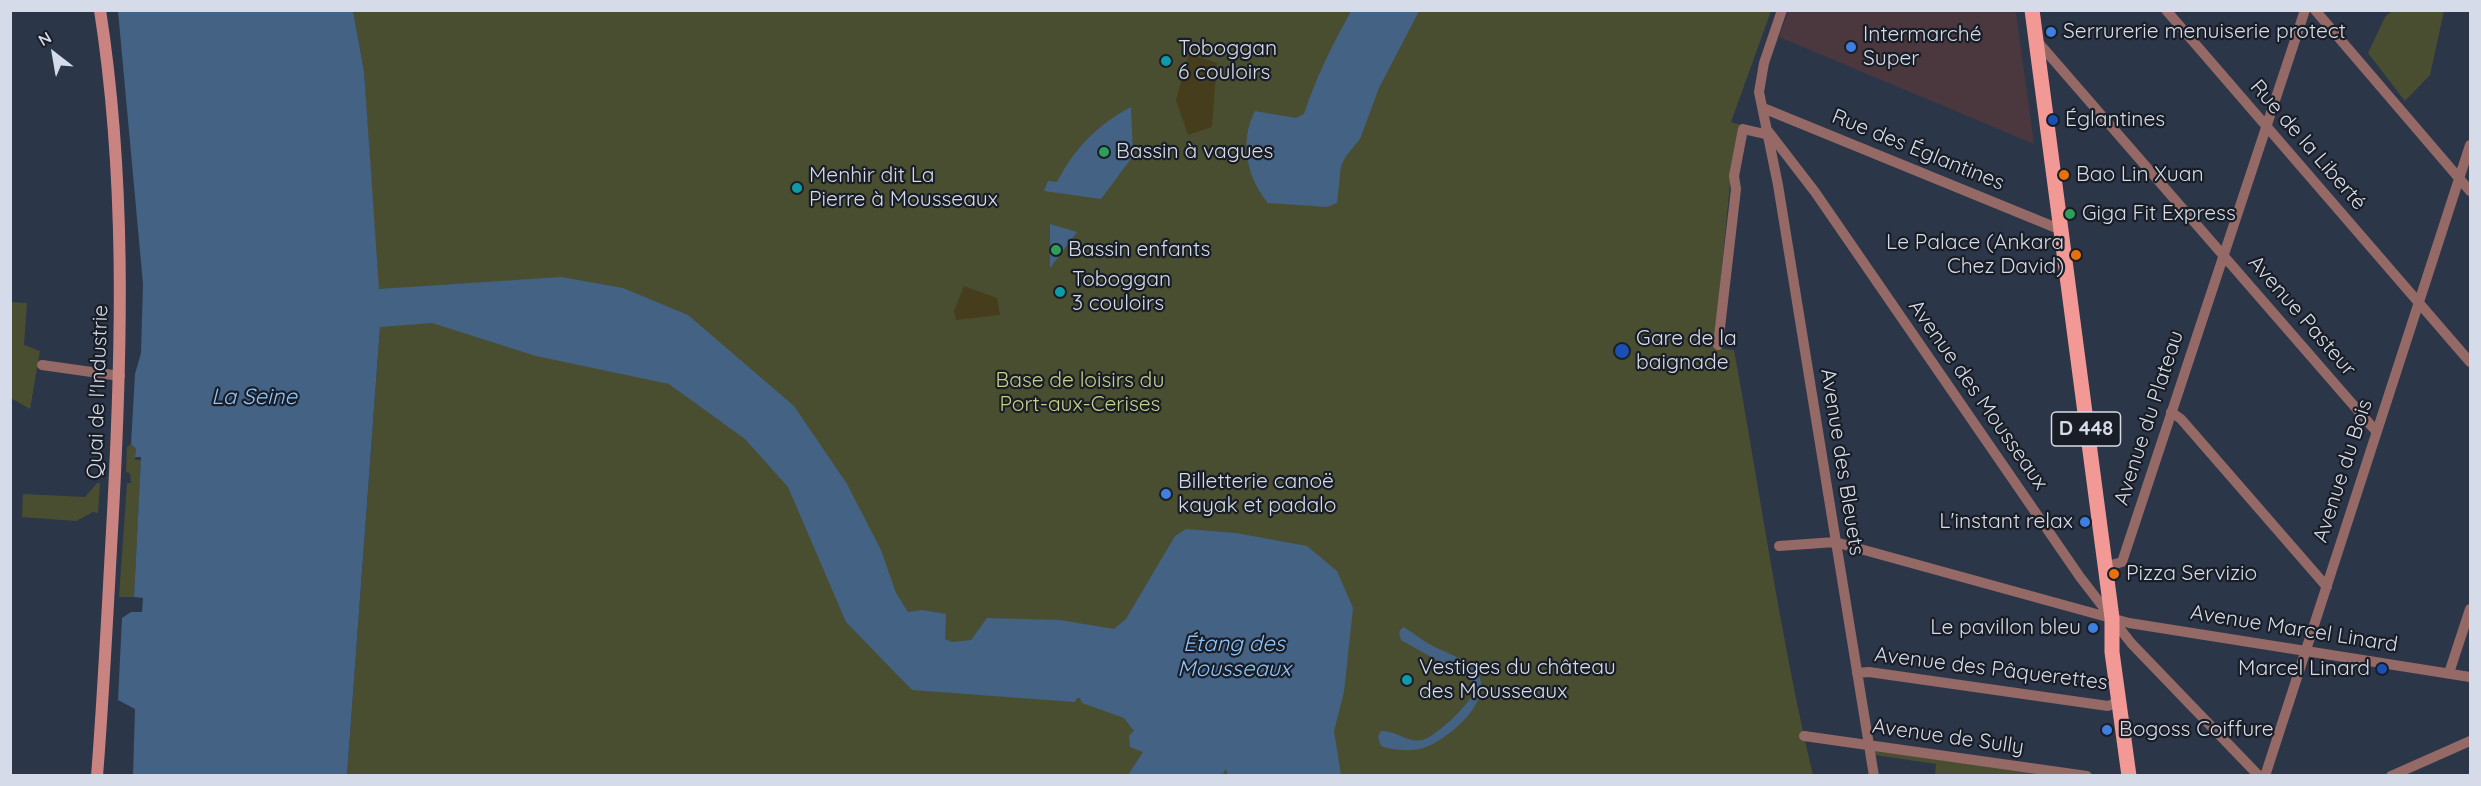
<!DOCTYPE html>
<html>
<head>
<meta charset="utf-8">
<style>
	body { margin:0 }
	#map { position:relative; width:2481px; height:786px; overflow:hidden; background:#2c3649; font-family:Quicksand,sans-serif }
	canvas { display:block }
	.frame { position:absolute; inset:0; border:12px solid #d5dbe8; pointer-events:none }
	.north { position:absolute; left:24px; top:24px; width:60px; height:60px; -webkit-text-stroke:4px #191d26; paint-order:stroke; rotate:329deg; font-size:16px; font-weight:700; line-height:24px; text-align:center; color:#d5dbe8 }
	.north::after { content:''; display:block; margin:auto; width:21px; height:27px; background:#d5dbe8; clip-path:polygon(50% 0,100% 100%,50% 72%,0 100%) }
</style>
</head>
<body>
<div id="map">
<canvas width="2481" height="786"></canvas>
<div class="frame"></div>
<div class="north">N</div>
</div>
<script>
const g = document.querySelector('canvas').getContext('2d');
g.lineJoin = 'round';
function fill(path, color) { g.fillStyle = color; g.fill(path, 'evenodd'); }
function stroke(path, color, width, dash) { g.strokeStyle = color; g.lineWidth = width; g.lineCap = dash ? 'butt' : 'round'; g.setLineDash(dash || []); g.stroke(path); }
function drawText(font, color, halo, rows, align = 'center') {
  g.font = font + ' Quicksand,sans-serif'; g.lineWidth = 4.5; g.setLineDash([]); g.textBaseline = 'middle'; g.strokeStyle = halo; g.fillStyle = color; for (const [text, x, y, turn = 0] of rows) {
    g.save(); g.translate(x, y); g.rotate((+turn || 0) * Math.PI / 180); g.textAlign = isNaN(turn) ? turn : align; if (halo) g.strokeText(text, 0, 0); g.fillText(text, 0, 0); g.restore();
  }
}
const commercial = new Path2D(`
	M1789 10H2010L2016 13 2034 144 1779 37Z`);
const green = new Path2D(`
	M2393 10 2444 11 2430 75 2405 101 2368 53 2385 17Z
	M353 11H1771L1731 122 1741 125 1730 184 1714 348 1734 350C1760 492 1780 635 1813 775L347 776 380 327 364 71Z
	M11 302 27 303 24 345 40 351 30 409 11 398Z
	M131 444 136 449 135 460H141L134 597H119L127 483H131L130 473 126 472 127 447Z
	M97 483H100L98 513 93 512 76 521 22 517 23 494 85 497Z
	M1872 749 2051 775H1935L1936 764 1875 755Z`);
const sand = new Path2D(`
	M1189 54 1217 63 1212 127 1188 135 1176 100Z
	M964 286 997 298 1000 315 956 320 954 311Z`);
const water = new Path2D(`
	M118 11H353L364 71 379 289 561 277 623 288 688 315 794 406 847 484 881 550 896 593 908 612 922 610 946 614 945 639 952 642 971 640 987 618 1060 620 1114 629 1126 619 1175 536 1186 529 1236 533 1307 546 1337 571 1353 608 1344 692 1334 731 1341 775H1228L1226 769 1222 775H1128L1143 752 1130 747 1129 736 1134 731 1124 718 1082 703 1080 698H1077L1075 702 912 690 846 622 788 487 745 439 669 384 536 356 432 323 380 327 347 775H133L135 709 118 700 122 618 131 612H142L143 598 134 597 141 457H135L136 449 131 444 135 374 141 353 143 284Z
	M1351 11H1419L1379 88 1360 139 1346 156 1341 166 1337 203 1327 207 1268 203C1247 178 1239 141 1255 111L1296 118 1304 114C1316 77 1333 44 1351 11Z
	M1131 107 1133 156 1101 199 1044 191 1048 181 1057 182C1074 149 1098 124 1131 107Z
	M1050 224 1077 232 1050 268Z
	M1403 627C1413 632 1421 640 1431 645 1445 653 1469 659 1478 674 1494 702 1446 741 1423 748 1412 752 1392 750 1381 746L1378 737 1381 731C1396 730 1407 743 1422 740 1434 738 1465 708 1471 697 1474 691 1473 683 1470 679L1401 640 1399 632Z`);
const street = new Path2D(`
	M1782 10 1764 63 1759 92 1778 185 1874 776
	M2166 10 2470 362
	M2315 10 2470 191
	M2037 41 2375 430
	M1763 108 2059 229
	M1768 131 1815 192 2080 577 2131 643 2259 776
	M1718 345 1736 189 1734 176 1743 129 1769 135
	M42 365 120 376
	M2171 412 2181 419 2327 587
	M1779 546 1835 542 2129 623 2470 677
	M2104 567 2122 562 2305 10
	M1857 673 1869 672 2108 706 2120 701
	M2449 673 2470 609
	M1804 736 2087 776
	M2265 776 2470 145
	M2391 776 2470 741`);
const secondary = new Path2D(`
	M97 776C104 688 108 600 113 513 122 345 126 177 100 10`);
const primary = new Path2D(`
	M2032 10 2112 618V652L2129 776`);
const markers = [
	[2051,32,6,"#3f7fe0"],
	[1851,47,6,"#3f7fe0"],
	[1166,61,6,"#0f9aa8"],
	[2053,120,6,"#1a4fb4"],
	[1104,152,6,"#2e9e5b"],
	[2064,175,6,"#e8710a"],
	[797,188,6,"#0f9aa8"],
	[2070,214,6,"#2e9e5b"],
	[1056,250,6,"#2e9e5b"],
	[2076,255,6,"#e8710a"],
	[1060,292,6,"#0f9aa8"],
	[1622,351,8,"#1a4fb4"],
	[1166,494,6,"#3f7fe0"],
	[2085,522,6,"#3f7fe0"],
	[2114,574,6,"#e8710a"],
	[2093,628,6,"#3f7fe0"],
	[2382,669,6,"#1a4fb4"],
	[1407,680,6,"#0f9aa8"],
	[2107,730,6,"#3f7fe0"]
];
const shields = [
	[2086,429,69]
];
const shieldNames = [
	["D 448",2086,429]
];
const poiNames = [
	["Serrurerie menuiserie protect",2063,32],
	["Intermarché",1863,35],
	["Super",1863,59],
	["Toboggan",1178,49],
	["6 couloirs",1178,73],
	["Églantines",2065,120],
	["Bassin à vagues",1116,152],
	["Bao Lin Xuan",2076,175],
	["Menhir dit La",809,176],
	["Pierre à Mousseaux",809,200],
	["Giga Fit Express",2082,214],
	["Le Palace (Ankara",2064,243,"right"],
	["Chez David)",2064,267,"right"],
	["Bassin enfants",1068,250],
	["Toboggan",1072,280],
	["3 couloirs",1072,304],
	["Gare de la",1636,339],
	["baignade",1636,363],
	["Billetterie canoë",1178,482],
	["kayak et padalo",1178,506],
	["L'instant relax",2073,522,"right"],
	["Pizza Servizio",2126,574],
	["Le pavillon bleu",2081,628,"right"],
	["Vestiges du château",1419,668],
	["des Mousseaux",1419,692],
	["Marcel Linard",2370,669,"right"],
	["Bogoss Coiffure",2119,730]
];
const streetNames = [
	["Rue de la Liberté",2308,145,49],
	["Rue des Églantines",1918,150,22],
	["Avenue Pasteur",2302,316,49],
	["Quai de l'Industrie",98,392,-88],
	["Avenue des Mousseaux",1978,395,55],
	["Avenue du Plateau",2149,418,-72],
	["Avenue des Bleuets",1842,462,81],
	["Avenue du Bois",2343,471,-72],
	["Avenue Marcel Linard",2294,629,9],
	["Avenue des Pâquerettes",1991,669,7],
	["Avenue de Sully",1948,737,8]
];
const parkNames = [
	["Base de loisirs du",1080,381],
	["Port-aux-Cerises",1080,405]
];
const waterNames = [
	["La Seine",254,397],
	["Étang des",1234,644],
	["Mousseaux",1234,669]
];
fill(commercial, '#4b373e');
fill(green, '#4a4e31');
fill(sand, '#463d1d');
fill(water, '#436284');
stroke(street, '#956966', 10);
stroke(secondary, '#c98481', 12);
stroke(primary, '#f29995', 15);
for (const [x, y, r, color] of markers) { const dot = new Path2D(); dot.arc(x, y, r, 0, 2 * Math.PI); g.fillStyle = color; g.fill(dot); stroke(dot, '#191d26', 2); }
for (const [x, y, w] of shields) { const box = new Path2D(); box.roundRect(x - w / 2, y - 17, w, 34, 4.5); g.fillStyle = '#191d26'; g.fill(box); stroke(box, '#d5dbe8', 1.5); }
drawText('bold 20px', '#d5dbe8', null, shieldNames);
drawText('21px', '#d5dbe8', '#191d26', poiNames, 'left');
drawText('21px', '#d5dbe8', '#191d26', streetNames);
drawText('21px', '#c6d188', '#191d26', parkNames);
drawText('italic 22px', '#90c4fc', '#191d26', waterNames);
</script>
</body>
</html>
